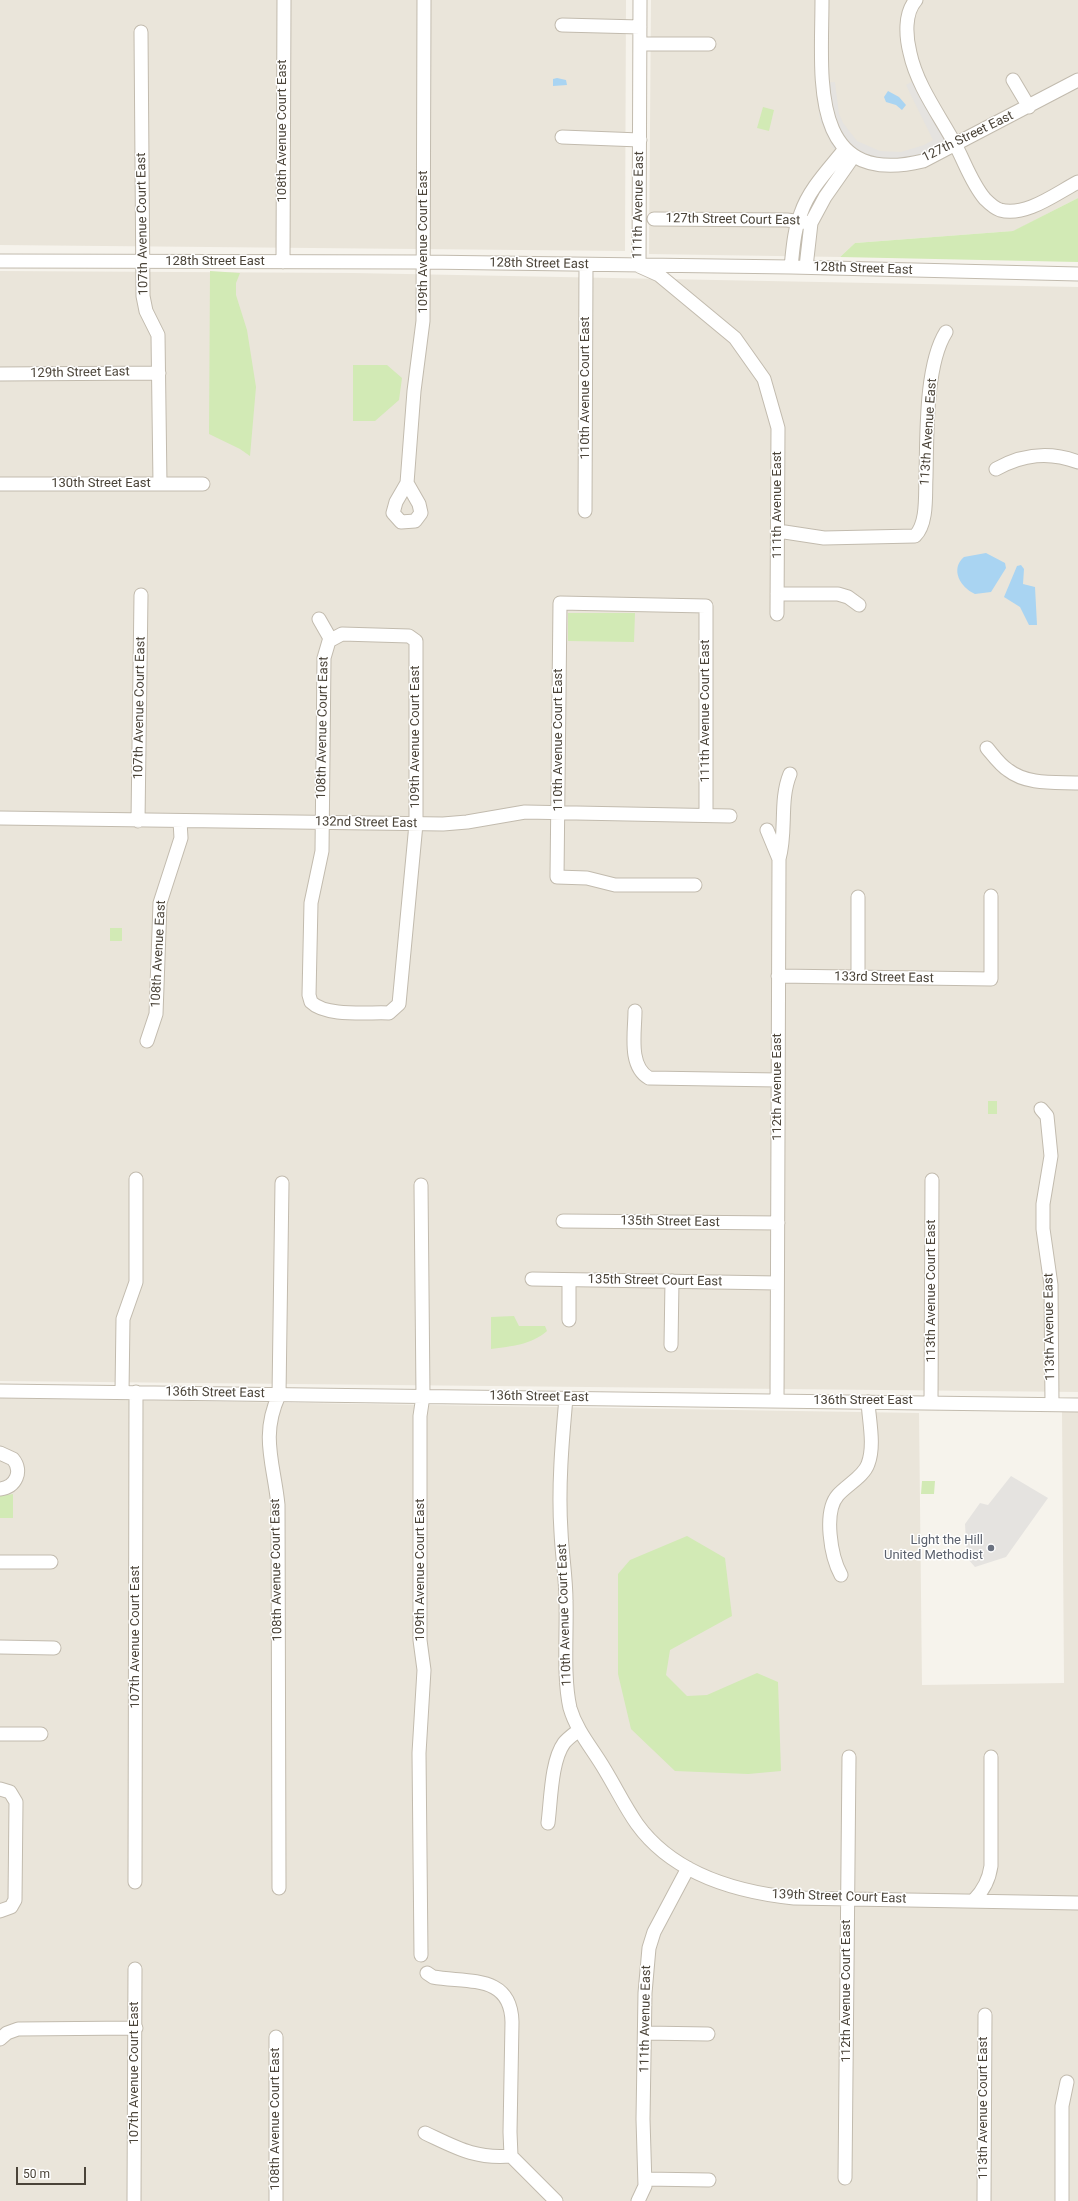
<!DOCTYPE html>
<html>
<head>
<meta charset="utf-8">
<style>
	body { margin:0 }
	#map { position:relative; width:1078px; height:2201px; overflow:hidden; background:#f6f3ec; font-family:Roboto,sans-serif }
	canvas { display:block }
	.scale { position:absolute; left:16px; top:2167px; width:70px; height:18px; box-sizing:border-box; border:2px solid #4b4439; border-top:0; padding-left:5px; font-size:12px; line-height:14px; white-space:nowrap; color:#4b4439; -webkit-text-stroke:3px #fff; paint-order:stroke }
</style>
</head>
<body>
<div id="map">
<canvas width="1078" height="2201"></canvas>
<div class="scale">50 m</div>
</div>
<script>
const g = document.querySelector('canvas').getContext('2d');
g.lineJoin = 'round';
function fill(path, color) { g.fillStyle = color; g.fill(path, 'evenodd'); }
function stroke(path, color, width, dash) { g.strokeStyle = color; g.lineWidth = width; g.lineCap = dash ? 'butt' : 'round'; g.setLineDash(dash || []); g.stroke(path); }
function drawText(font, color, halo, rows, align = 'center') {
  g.font = font + ' Roboto,sans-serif'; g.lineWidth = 3; g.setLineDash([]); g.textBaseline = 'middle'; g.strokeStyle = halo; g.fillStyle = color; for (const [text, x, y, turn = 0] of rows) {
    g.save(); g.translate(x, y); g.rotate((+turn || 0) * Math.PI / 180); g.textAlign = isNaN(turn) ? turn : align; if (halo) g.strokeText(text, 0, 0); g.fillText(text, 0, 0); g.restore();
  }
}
const residential = new Path2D(`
	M0 0H626L625 251 0 245Z
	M651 0H1078V198L1014 231 855 243 840 257 649 254Z
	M0 271 354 273 1078 287V1392L0 1381Z
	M0 1398 919 1413 922 1685 1064 1683 1062 1412H1078V2201H0Z`);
const green = new Path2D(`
	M763 107 774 110 769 131 757 128Z
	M1078 198V262L840 257 855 243 1013 231Z
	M210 271 240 273 236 283V295L247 330 256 387 250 456 240 449 209 434Z
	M353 365H387L402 378 399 400 375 421H353Z
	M568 613H635L634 642 568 641Z
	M110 928H122V941H110Z
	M988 1101H997V1114H988Z
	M514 1316 519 1326H545L547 1331C531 1345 512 1346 491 1349V1317Z
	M922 1481H935L934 1494H921Z
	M13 1494V1518H0V1496Z
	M687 1536 725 1558 732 1616 670 1650 666 1675 687 1696 707 1695 757 1673 778 1682 781 1771 748 1774 675 1771 631 1729 618 1674V1574L630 1560Z`);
const parking = new Path2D(`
	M924 75 961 148 924 166 909 171 893 172H878L857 166 839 155 832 146 820 120 816 83 835 82 839 114 843 123 857 141 880 151 901 152 924 145 933 140 906 85Z
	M1011 1476 1048 1498 1006 1557 975 1567 967 1558 965 1524 980 1503 988 1505Z`);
const water = new Path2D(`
	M557 78 566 80 567 85 553 86V79Z
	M888 91 899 97 906 105 902 110 896 105 886 102 884 97Z
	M986 553 1005 563 1006 568 991 592 975 594C960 587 950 569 964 557Z
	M1021 565 1024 569 1023 584 1035 587 1037 625H1029L1020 607 1004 597 1017 566Z`);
const minor = new Path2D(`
	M640 0 639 266 659 275 735 338 764 379 778 428 777 614
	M822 0C822 76 807 189 923 161L1078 80
	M916 0C904 13 906 37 910 53 917 86 940 116 956 146 965 163 972 184 985 199 989 203 994 208 1000 210 1026 217 1055 194 1078 182
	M562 25 640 27
	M141 32 143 296 146 311 158 335 160 484
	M641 44H709
	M1013 80 1029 107
	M562 137 640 140
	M654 219 787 220 811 223
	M0 261 424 262 791 267 1078 274
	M283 262 284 0
	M791 267C793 249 794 230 801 213 809 189 829 169 844 150
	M806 267 811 223 825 197 853 157
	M0 374 159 373
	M996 469C1023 454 1049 451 1078 462
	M407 483 396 502 393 513 401 522 415 521 421 513 419 504 407 483 414 391 423 321 424 0
	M0 484H203
	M585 511 586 265
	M778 531 824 538 915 536C928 523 925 494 926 477 927 437 925 365 946 332
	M777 594H838L848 597 859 605
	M319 619 331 640
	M342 634 409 636 416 641V824L399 1004 389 1013C368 1012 326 1017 311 1002L309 995 311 903 322 851 324 658 329 641Z
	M987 748C993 755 1000 765 1008 770 1027 785 1055 782 1078 783
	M0 818 443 824 467 822 525 812 730 816
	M138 821 141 595
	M767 830 779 859
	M695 885H615L587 878 557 877 560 603 706 606V815
	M778 976 991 979V896
	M858 977V897
	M635 1011C635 1032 628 1066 649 1078L778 1080
	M147 1041 156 1014 160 903 181 838 180 821
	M1041 1109 1047 1116 1051 1156 1043 1204V1229L1051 1285 1052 1404
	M563 1221 778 1223
	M532 1279 777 1283
	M569 1320V1280
	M671 1345 672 1281
	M0 1391 1078 1405
	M122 1392 123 1319 136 1282V1179
	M566 1398C562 1442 558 1488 561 1532 562 1555 566 1578 566 1601 567 1633 563 1677 570 1708 577 1732 593 1749 605 1770 616 1788 625 1807 637 1824 673 1874 736 1892 794 1898L1078 1903
	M777 1401 779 859C787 831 779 801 790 774
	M931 1402 932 1180
	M0 1453 13 1459C23 1471 16 1487 0 1489
	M0 1562H51
	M841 1575C831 1557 823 1512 838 1495 847 1485 864 1476 868 1464 875 1446 869 1420 868 1402
	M0 1647 54 1648
	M0 1734H41
	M0 1789 10 1792 16 1802 15 1900 11 1907 0 1911
	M548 1823C551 1800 551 1761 564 1743 568 1738 574 1734 579 1730
	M135 1882 136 1392
	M279 1888 278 1505C274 1464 260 1436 279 1395L282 1183
	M974 1900C984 1890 989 1880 991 1866V1757
	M421 1955 419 1753 424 1670 420 1640V1416L423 1396 421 1185
	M427 1973 433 1977C468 1983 511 1974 512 2022L510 2132 511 2156
	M645 2033 708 2034
	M0 2039 7 2033 18 2029 136 2028
	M425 2133C457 2148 475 2159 511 2156L556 2201
	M845 2178 849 1757
	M645 2179 709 2180
	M134 2201 135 1969
	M276 2201V2037
	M638 2201 645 2186 643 2119 645 1993 649 1948 654 1932 688 1868
	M984 2201 985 2015
	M1062 2201V2106L1067 2082`);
const markers = [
	[991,1548,4,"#6b7280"]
];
const streetNames = [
	["108th Avenue Court East",283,131,-90],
	["127th Street East",968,137,-26],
	["111th Avenue East",639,205,-89],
	["127th Street Court East",733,220,1],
	["107th Avenue Court East",143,224,-91],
	["109th Avenue Court East",424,242,-90],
	["128th Street East",215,262],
	["128th Street East",539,264,1],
	["128th Street East",863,269,2],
	["129th Street East",80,373,-1],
	["110th Avenue Court East",586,388,-90],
	["113th Avenue East",929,432,-86],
	["130th Street East",101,484],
	["111th Avenue East",778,505,-90],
	["107th Avenue Court East",140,708,-89],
	["111th Avenue Court East",706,711,-90],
	["108th Avenue Court East",323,728,-89],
	["109th Avenue Court East",416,737,-90],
	["110th Avenue Court East",559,740,-90],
	["132nd Street East",366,823,1],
	["108th Avenue East",159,954,-87],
	["133rd Street East",884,978,1],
	["112th Avenue East",778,1087,-90],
	["135th Street East",670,1222,1],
	["135th Street Court East",655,1281,1],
	["113th Avenue Court East",932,1291,-90],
	["113th Avenue East",1050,1327,-91],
	["136th Street East",215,1393,1],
	["136th Street East",539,1397,1],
	["136th Street East",863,1401],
	["108th Avenue Court East",277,1570,-91],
	["109th Avenue Court East",421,1570,-90],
	["110th Avenue Court East",565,1615,-92],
	["107th Avenue Court East",136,1637,-90],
	["139th Street Court East",839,1897,2],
	["112th Avenue Court East",847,1991,-90],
	["111th Avenue East",646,2019,-89],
	["107th Avenue Court East",135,2073,-90],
	["113th Avenue Court East",984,2108,-90],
	["108th Avenue Court East",276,2119,-90]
];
const worshipNames = [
	["Light the Hill",983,1541],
	["United Methodist",983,1556]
];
fill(residential, '#eae5da');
fill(green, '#d2eab5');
fill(parking, '#e5e3e0');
fill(water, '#a9d4f2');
stroke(minor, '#c2bbae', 15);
stroke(minor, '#fff', 13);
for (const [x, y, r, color] of markers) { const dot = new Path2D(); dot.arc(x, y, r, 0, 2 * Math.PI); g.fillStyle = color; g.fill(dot); stroke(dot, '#fff', 1.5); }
drawText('13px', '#4b4439', '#fff', streetNames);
drawText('13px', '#5b616d', '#fff', worshipNames, 'right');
</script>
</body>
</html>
